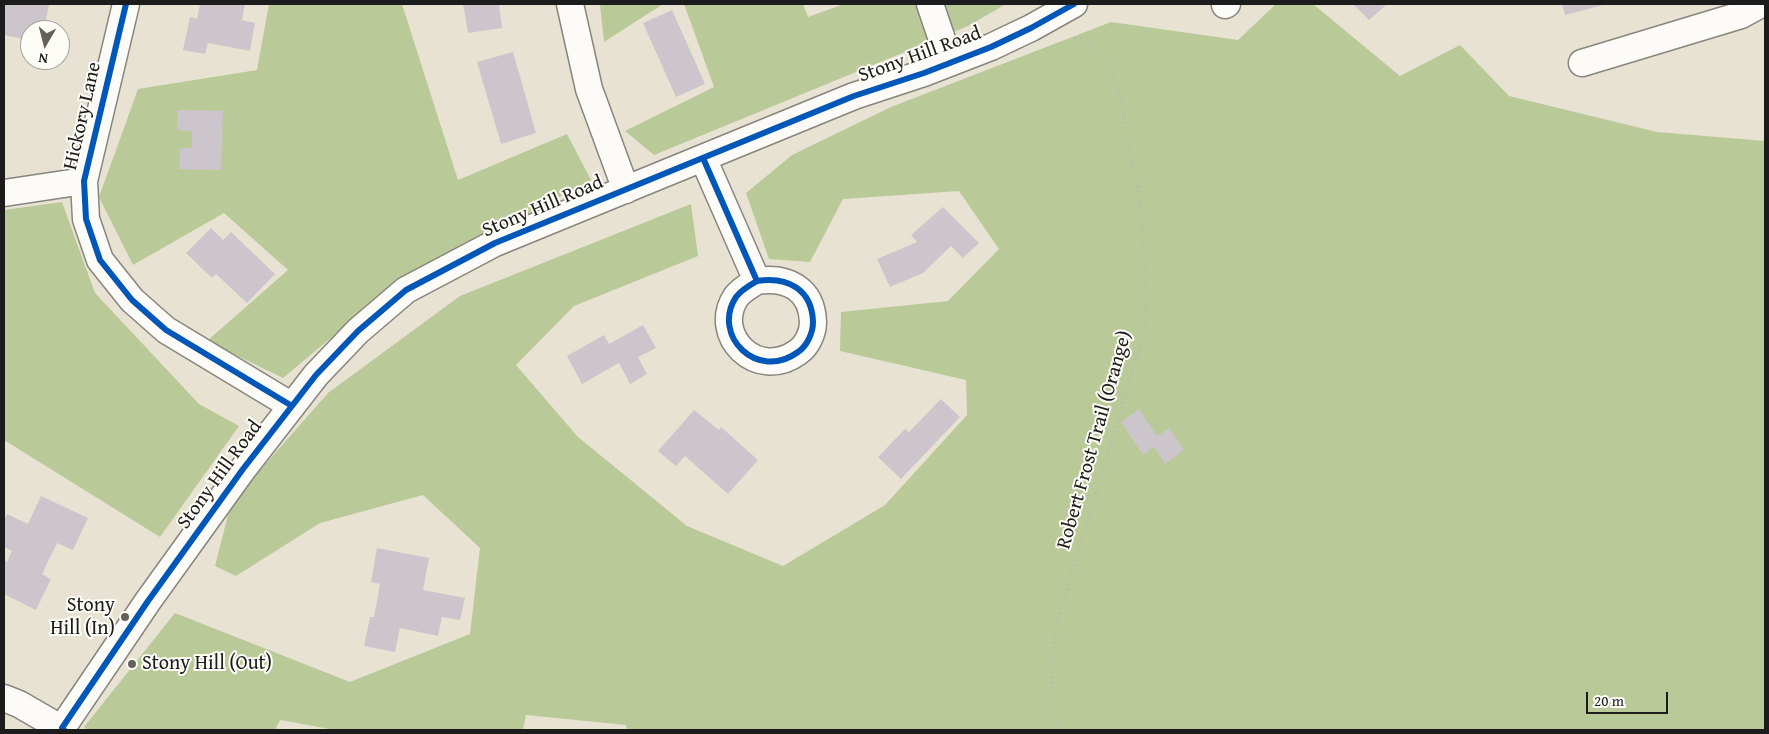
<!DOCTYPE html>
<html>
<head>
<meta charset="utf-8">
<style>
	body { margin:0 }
	#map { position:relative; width:1769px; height:734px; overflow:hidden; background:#e8e2d3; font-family:"Gentium Book Plus",serif }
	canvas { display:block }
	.frame { position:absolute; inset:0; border:5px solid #1c1c1c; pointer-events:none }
	.north { position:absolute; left:20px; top:20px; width:50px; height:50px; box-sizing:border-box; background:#fdfcf7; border:1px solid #a3a29f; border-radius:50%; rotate:188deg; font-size:14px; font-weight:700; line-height:20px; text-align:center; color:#1c1c1c }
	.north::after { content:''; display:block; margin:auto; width:18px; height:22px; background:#63615c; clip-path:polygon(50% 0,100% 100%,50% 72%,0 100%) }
	.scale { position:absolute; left:1586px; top:692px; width:82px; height:22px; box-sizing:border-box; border:2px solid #1c1c1c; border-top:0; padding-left:6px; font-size:15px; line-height:18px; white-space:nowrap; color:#1c1c1c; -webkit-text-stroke:4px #fdfcf7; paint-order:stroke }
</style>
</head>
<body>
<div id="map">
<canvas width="1769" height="734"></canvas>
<div class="frame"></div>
<div class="north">N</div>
<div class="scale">20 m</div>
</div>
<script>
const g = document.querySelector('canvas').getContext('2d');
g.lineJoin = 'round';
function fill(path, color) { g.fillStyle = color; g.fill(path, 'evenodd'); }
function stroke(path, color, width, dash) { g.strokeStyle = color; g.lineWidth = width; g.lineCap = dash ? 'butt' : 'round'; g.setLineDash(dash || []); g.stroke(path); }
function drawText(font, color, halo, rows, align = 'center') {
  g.font = font + ' "Gentium Book Plus",serif'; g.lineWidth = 4; g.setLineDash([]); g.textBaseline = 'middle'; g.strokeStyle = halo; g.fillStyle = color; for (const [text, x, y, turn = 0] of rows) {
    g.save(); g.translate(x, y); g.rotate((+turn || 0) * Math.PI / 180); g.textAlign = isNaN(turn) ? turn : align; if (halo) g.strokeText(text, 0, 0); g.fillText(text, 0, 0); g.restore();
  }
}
const forest = new Path2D(`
	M269 4H402L458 180 567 134 591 180 394 285 283 378 207 341 288 270 224 213 133 265 99 197 138 89 257 70Z
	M600 4H663L604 42Z
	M684 4H803L808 17 844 4H1006L968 26 654 155 625 131 714 87Z
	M1276 4H1313L1400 76 1460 45 1509 96 1657 132 1765 141V730H627L626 725 526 715 523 730H335L280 720 275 730H87L84 727 175 613 350 682 470 634 480 548 423 495 320 523 236 576 215 566 231 503 328 393 460 296 691 204 698 256 574 306 516 365 578 437 687 526 783 566 885 505 967 415 966 380 840 351 841 312 948 301 999 249 959 191 843 199 810 262 769 259 746 193 792 155 891 107 1111 22 1238 40Z
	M62 202 95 293 199 404 239 426 160 537 4 440V210Z`);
const building = new Path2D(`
	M4 4H49L44 30H30V54L21 53 24 39 4 35Z
	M200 4H245L242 20 255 23 250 51 208 43 205 54 183 50 190 17 197 19Z
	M463 4H499L502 28 468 33Z
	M1353 4H1387L1369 20Z
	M1562 4H1607L1565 15Z
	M672 10 705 84 676 97 643 23Z
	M513 52 536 133 501 144 477 62Z
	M178 110 223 111 221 170 179 169 180 148H192V131L177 130Z
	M943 207 979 243 963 258 951 246 923 273 890 287 877 259 917 242 911 235Z
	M211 228 223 240 231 232 275 274 247 303 216 274 212 278 186 253Z
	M643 325 656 348 638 357 647 374 630 384 619 363 582 384 567 356 604 335 609 344Z
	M941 399 960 417 901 479 878 457 905 429 909 432Z
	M1139 409 1157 436 1169 428 1184 450 1165 464 1154 447 1143 455 1121 422Z
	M694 410 719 430 721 427 758 460 728 494 685 456 676 466 658 451Z
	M41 496 88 518 73 550 57 543 42 574 51 579 36 610 4 594V560L7 562 12 551 4 547V521L7 514 28 524Z
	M377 548 429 558 423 590 465 598 460 620 442 617 438 636 400 628 395 652 364 646 370 617H374L380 584 371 582Z`);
const path = new Path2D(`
	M1062 730 1050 708 1056 625 1144 334 1147 287 1138 189 1117 85 1105 57 1082 39 1071 37`);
const minor = new Path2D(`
	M126 4 84 181 86 219 100 260 132 300 166 330 292 406
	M570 4 589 89 626 190
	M930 4 950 63
	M1225 5 1227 4
	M1582 63 1741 15 1761 4
	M703 158 757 281C750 285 741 290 736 297 711 335 757 382 798 352 807 346 813 333 813 322 812 289 787 276 757 281
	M4 193 84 181
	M4 698 19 704 64 730
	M62 728 148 601 243 469 316 375 358 331 406 290 495 243 854 96 924 73 991 47 1031 28 1074 4`);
const cycleway = new Path2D(`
	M126 4 84 181 86 219 100 260 132 300 166 330 292 406
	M703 158 757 281C750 285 741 290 736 297 711 335 757 382 798 352 807 346 813 333 813 322 812 289 787 276 757 281
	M64 730 62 728 148 601 243 469 316 375 358 331 406 290 495 243 854 96 924 73 991 47 1031 28 1074 4`);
const markers = [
	[125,617,5,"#63615c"],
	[132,664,5,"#63615c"]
];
const streetNames = [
	["Stony Hill Road",920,55,-20],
	["Hickory Lane",83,116,-77],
	["Stony Hill Road",543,207,-23],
	["Robert Frost Trail (Orange)",1095,440,-74],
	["Stony Hill Road",220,475,-54]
];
const poiNames = [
	["Stony",115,606],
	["Hill (In)",115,629],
	["Stony Hill (Out)",142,664,"left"]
];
fill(forest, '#bac998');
fill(building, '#cdc5cc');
stroke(minor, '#88857e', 29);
stroke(path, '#b8b8b5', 3, [1, 4]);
stroke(minor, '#fcfbf8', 26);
stroke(cycleway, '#0057b8', 6);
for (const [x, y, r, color] of markers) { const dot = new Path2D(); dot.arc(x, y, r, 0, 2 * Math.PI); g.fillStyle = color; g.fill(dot); stroke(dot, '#fdfcf7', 2); }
drawText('20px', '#1c1c1c', '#fdfcf7', streetNames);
drawText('20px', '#1c1c1c', '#fdfcf7', poiNames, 'right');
</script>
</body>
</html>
